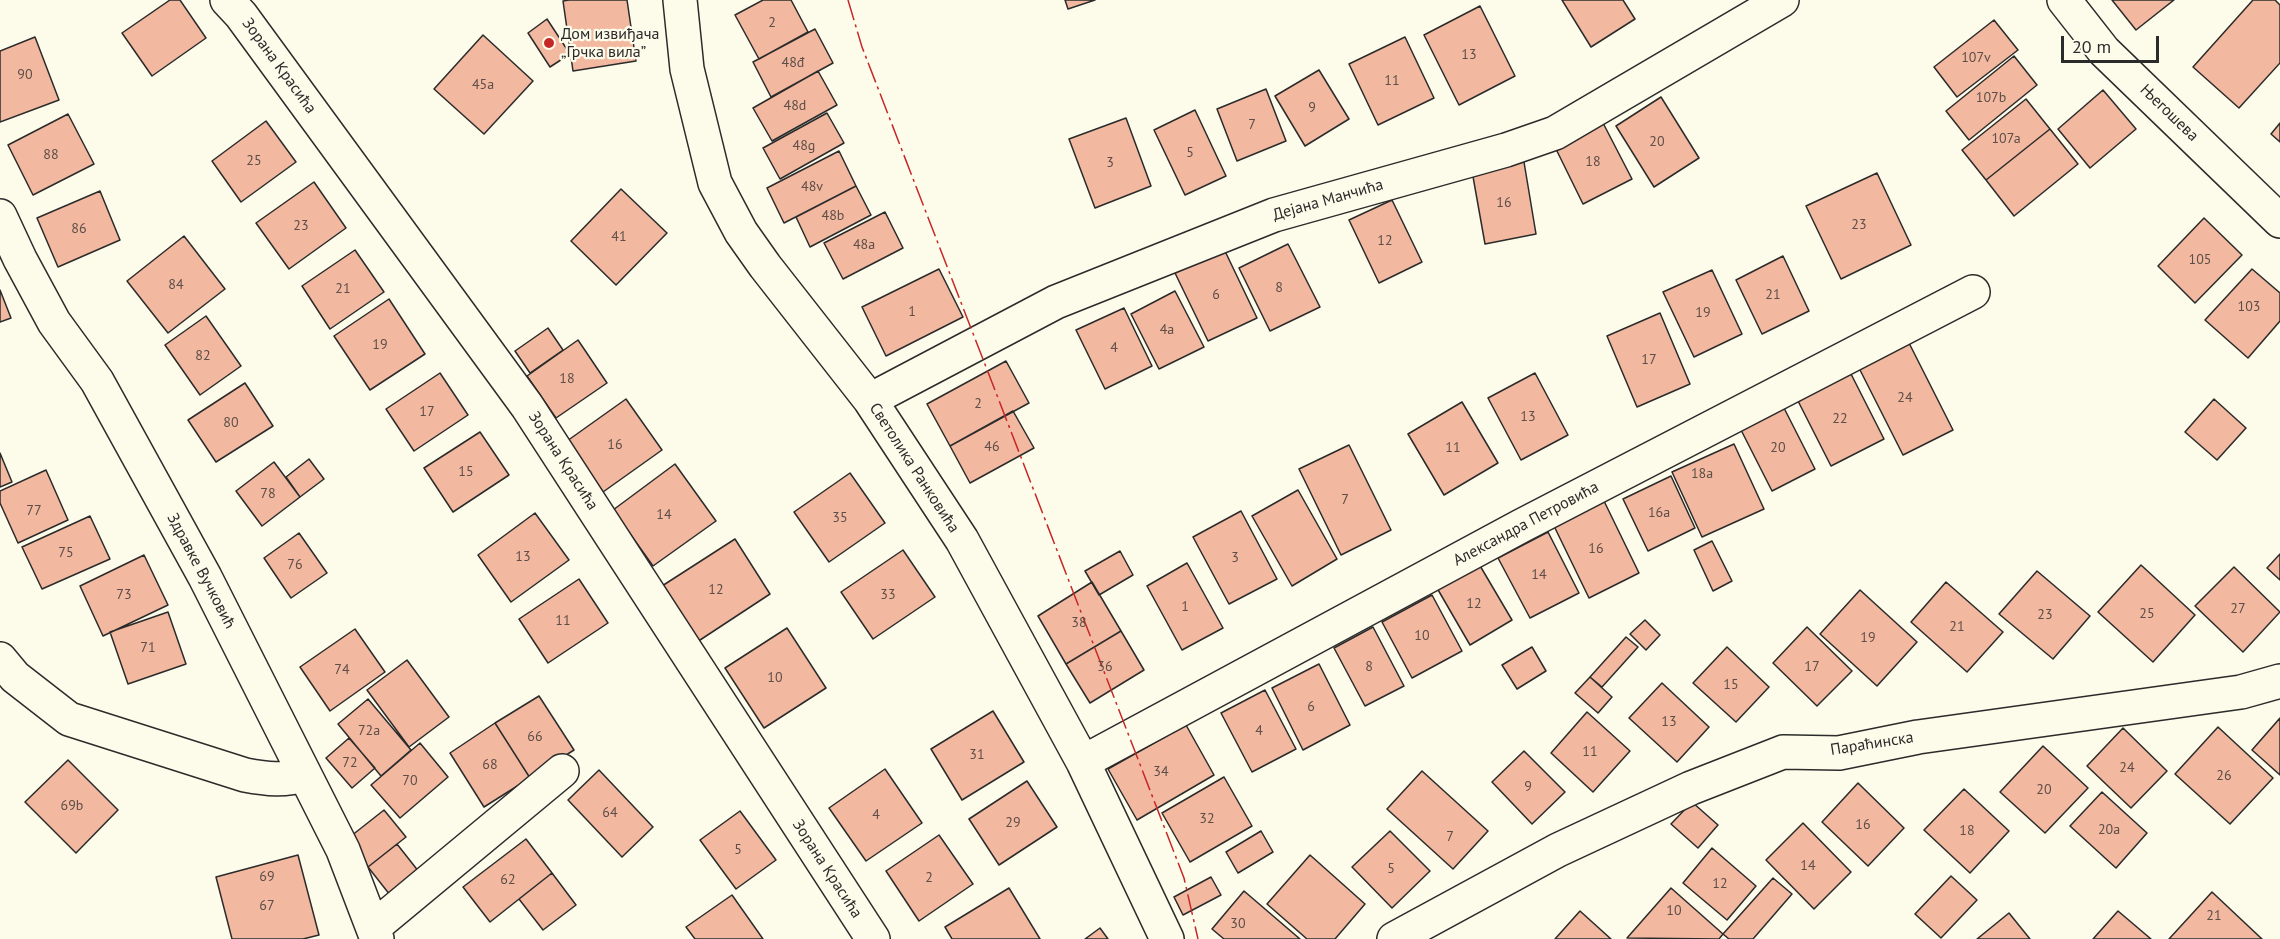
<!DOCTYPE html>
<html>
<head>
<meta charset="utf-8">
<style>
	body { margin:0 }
	#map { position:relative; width:2280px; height:939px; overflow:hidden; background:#fdfbea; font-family:"PT Sans",sans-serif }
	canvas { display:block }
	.scale { position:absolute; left:2061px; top:36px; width:98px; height:27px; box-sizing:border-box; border:3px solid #2b2b2b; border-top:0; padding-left:8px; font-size:18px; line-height:21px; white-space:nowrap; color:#2b2b2b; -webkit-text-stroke:4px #fdfbea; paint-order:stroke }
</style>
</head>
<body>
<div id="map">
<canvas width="2280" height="939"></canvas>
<div class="scale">20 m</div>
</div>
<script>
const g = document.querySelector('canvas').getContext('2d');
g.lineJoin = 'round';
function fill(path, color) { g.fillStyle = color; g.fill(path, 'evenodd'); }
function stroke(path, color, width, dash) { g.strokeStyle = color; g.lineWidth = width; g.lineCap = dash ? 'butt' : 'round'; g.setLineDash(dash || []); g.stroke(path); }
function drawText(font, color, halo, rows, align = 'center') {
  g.font = font + ' "PT Sans",sans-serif'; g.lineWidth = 4.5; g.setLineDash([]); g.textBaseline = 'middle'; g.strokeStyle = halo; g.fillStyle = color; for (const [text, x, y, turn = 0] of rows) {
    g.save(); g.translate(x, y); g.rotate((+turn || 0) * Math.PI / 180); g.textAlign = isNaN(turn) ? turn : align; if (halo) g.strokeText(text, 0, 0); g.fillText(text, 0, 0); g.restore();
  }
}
const building = new Path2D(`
	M170 0H180L206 38 152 76 122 33Z
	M569 0H627L636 61 573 71 563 1Z
	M763 0H791L808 32 759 59 735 15Z
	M1065 0H1095L1068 9Z
	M1562 0H1623L1635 19 1591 47Z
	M2112 0H2174L2136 30Z
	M2253 0H2275L2280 5V63L2239 108 2193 67Z
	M1480 6 1515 76 1459 105 1424 35Z
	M547 19 570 54 550 67 528 33Z
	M1994 20 2018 50 1957 97 1934 67Z
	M815 29 833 63 771 97 753 62Z
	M483 35 533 81 484 134 434 89Z
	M35 37 59 100 0 122V51Z
	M1405 37 1434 98 1378 125 1349 64Z
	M2014 56 2037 85 1969 140 1946 111Z
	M1319 70 1349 119 1305 146 1275 96Z
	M818 71 837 105 772 141 753 108Z
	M1266 89 1286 141 1237 161 1217 109Z
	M2103 90 2136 129 2090 168 2058 129Z
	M1661 97 1699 158 1654 187 1616 126Z
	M2026 99 2050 129 1986 180 1962 150Z
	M1195 110 1226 176 1185 195 1154 130Z
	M827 113 844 143 780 179 763 148Z
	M68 114 94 164 33 195 8 145Z
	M1126 118 1151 186 1095 208 1069 139Z
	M266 121 296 162 241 202 212 161Z
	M1602 121 1632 179 1583 204 1554 145Z
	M2280 123V142L2271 134Z
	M2050 129 2078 164 2014 216 1986 180Z
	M839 151 856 186 784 223 767 188Z
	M1524 162 1536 234 1485 244 1472 171Z
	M1877 173 1911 245 1841 279 1806 206Z
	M314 182 346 228 289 269 256 223Z
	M856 186 871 215 810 247 796 217Z
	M621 189 667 233 616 285 571 241Z
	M100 191 120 240 58 267 37 218Z
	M1392 200 1422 262 1379 283 1349 220Z
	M885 212 903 248 843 279 824 243Z
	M2204 218 2242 255 2195 303 2158 266Z
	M184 236 225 289 168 333 127 281Z
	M1288 244 1320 307 1270 331 1239 268Z
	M1224 249 1257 318 1208 341 1175 273Z
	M355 250 384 292 330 329 302 286Z
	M1783 256 1809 311 1762 334 1736 280Z
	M939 269 963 317 886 356 862 307Z
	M2252 269 2280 293V321L2248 358 2205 320Z
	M1712 270 1742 334 1694 357 1663 292Z
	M0 290 11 318 0 322Z
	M1175 291 1204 347 1159 369 1131 314Z
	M389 299 425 354 370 390 334 336Z
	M1124 308 1152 366 1105 389 1076 330Z
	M1660 313 1690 384 1637 407 1607 336Z
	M206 316 241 366 200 395 165 345Z
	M548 328 563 350 530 373 515 351Z
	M578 340 607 383 556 418 527 376Z
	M1908 341 1953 430 1903 455 1858 366Z
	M1006 361 1029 403 950 446 927 404Z
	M1850 372 1884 439 1831 466 1797 399Z
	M440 373 468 415 414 451 386 409Z
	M1535 373 1568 435 1521 460 1488 398Z
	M245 383 273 426 216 462 188 420Z
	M626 399 662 450 603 492 567 441Z
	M2214 399 2246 428 2217 460 2185 432Z
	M1462 402 1498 463 1444 495 1408 434Z
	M1783 406 1815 469 1772 491 1740 428Z
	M1013 411 1034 448 970 483 950 446Z
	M480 432 509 475 453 512 424 468Z
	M1734 444 1764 509 1702 537 1672 472Z
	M1349 445 1391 530 1341 555 1299 469Z
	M0 453 12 482 0 487Z
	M309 459 324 479 300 497 286 477Z
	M274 462 300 497 262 526 236 491Z
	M675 464 716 521 653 566 613 510Z
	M46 470 68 520 18 543 0 503V491Z
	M850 473 885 523 829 562 794 512Z
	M1671 476 1695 528 1648 551 1623 499Z
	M1298 490 1337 559 1292 586 1252 516Z
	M1604 501 1639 573 1589 598 1554 526Z
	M1241 511 1277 579 1229 604 1193 537Z
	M535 513 569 560 511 602 478 555Z
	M90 516 110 559 42 589 22 547Z
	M1548 532 1579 593 1530 618 1498 558Z
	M299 533 327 573 291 598 264 558Z
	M735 539 770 594 697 642 662 586Z
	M1712 541 1732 581 1713 591 1694 550Z
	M903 550 935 597 873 639 841 592Z
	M1120 551 1133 575 1099 595 1085 571Z
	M2280 554V580L2267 568Z
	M144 555 168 605 103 636 80 586Z
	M1187 563 1223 628 1182 650 1147 586Z
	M1479 564 1512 620 1470 645 1437 588Z
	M2141 565 2195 615 2153 662 2098 612Z
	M2234 567 2280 612 2243 652 2195 606Z
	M2037 571 2090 616 2053 659 1999 614Z
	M579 579 608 623 548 663 519 619Z
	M1092 582 1121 631 1066 664 1038 616Z
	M1946 582 2003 632 1967 672 1911 622Z
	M1860 590 1917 642 1877 686 1820 634Z
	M1432 595 1462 651 1412 678 1382 622Z
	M168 612 186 664 128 684 110 632Z
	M1645 620 1660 635 1646 650 1630 634Z
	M1373 627 1404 686 1365 706 1334 648Z
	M1807 627 1852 671 1817 706 1773 663Z
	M787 628 826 688 764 728 725 668Z
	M355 629 385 672 330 711 300 667Z
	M1121 631 1144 670 1090 703 1066 664Z
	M1626 637 1638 647 1602 687 1590 677Z
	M1532 647 1546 671 1517 689 1502 665Z
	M1727 647 1769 687 1736 722 1693 683Z
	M407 660 449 717 409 747 367 690Z
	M1319 664 1350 725 1303 750 1272 688Z
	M1590 677 1612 697 1598 713 1575 693Z
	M1662 683 1709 727 1677 762 1629 718Z
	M1265 690 1296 749 1252 772 1221 713Z
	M539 696 574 750 530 778 495 723Z
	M368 699 411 750 381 776 338 724Z
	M993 711 1024 762 962 800 931 749Z
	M1587 712 1630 751 1593 792 1551 753Z
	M2280 718V775L2252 750Z
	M495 723 530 778 484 807 450 753Z
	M1186 725 1214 775 1137 820 1108 769Z
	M2218 727 2273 778 2230 824 2175 774Z
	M2123 728 2167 771 2131 808 2087 766Z
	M349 738 375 768 352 788 326 758Z
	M420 743 448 777 400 818 371 785Z
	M2043 746 2088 788 2045 833 2000 792Z
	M1524 751 1565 792 1532 824 1492 782Z
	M68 760 118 810 76 853 25 802Z
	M885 769 922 823 866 861 829 808Z
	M599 770 653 827 622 857 568 800Z
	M1422 771 1488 831 1453 869 1387 809Z
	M1224 777 1252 826 1190 862 1162 813Z
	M1027 781 1057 827 999 865 969 819Z
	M1858 783 1904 828 1868 866 1822 822Z
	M1964 789 2009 831 1970 873 1924 830Z
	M2102 792 2147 833 2116 868 2070 826Z
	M1692 802 1718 825 1698 848 1671 824Z
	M384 810 406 837 368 867 346 840Z
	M740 811 776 860 736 889 700 840Z
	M1803 823 1851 872 1814 909 1766 860Z
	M1261 831 1273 852 1238 873 1226 852Z
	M1390 831 1430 871 1392 908 1352 867Z
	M939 835 973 884 919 921 886 871Z
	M526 839 552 873 490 922 463 887Z
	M397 844 423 877 394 900 368 867Z
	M1712 848 1756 886 1727 920 1683 883Z
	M298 855 319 935 303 939H232L216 877Z
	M1310 855 1365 904 1335 939H1307L1267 904Z
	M552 873 576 905 543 930 519 899Z
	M1951 876 1977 900 1941 938 1915 914Z
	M1211 877 1221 895 1183 915 1174 897Z
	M1773 878 1792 894 1753 939H1729L1723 934Z
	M1009 888 1040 939H952L945 927Z
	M1671 888 1723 934 1719 939 1627 938Z
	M1244 891 1300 939H1224L1212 929Z
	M2212 892 2262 939H2169Z
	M732 895 763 939H695L686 927Z
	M1580 911 1611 939H1555Z
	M2118 911 2151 939H2093Z
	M2009 913 2030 939H1977Z
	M1100 928 1108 939H1085Z`);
const minor = new Path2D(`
	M227 0 241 15 527 406 873 939
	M680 0 687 69 715 183 741 232 765 266 870 400 962 540 1083 762 1167 939
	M2064 0 2104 51 2280 221
	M0 216 20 259 54 322 97 381 205 577 343 850 377 939
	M870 400 1056 302 1274 215 1506 150 1555 133 1782 0
	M0 659 15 677 69 719 245 775C267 779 284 781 305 775
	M1083 762 1521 526 1973 292
	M374 927 562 771
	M1394 939 1558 850 1691 788 1783 752 1839 753 1918 737 2241 692 2280 681`);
const power = new Path2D(`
	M848 0 862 47 1184 878 1198 939`);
const markers = [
	[549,43,6,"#c62828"]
];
const numberNames = [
	["2",772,23],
	["13",1469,55],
	["107v",1976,58],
	["48đ",793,63],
	["90",25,75],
	["11",1392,81],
	["45a",483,85],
	["107b",1991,98],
	["48d",795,106],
	["9",1312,108],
	["7",1252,125],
	["107a",2006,139],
	["20",1657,142],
	["48g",804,146],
	["5",1190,153],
	["88",51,155],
	["25",254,161],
	["18",1593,162],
	["3",1110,163],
	["48v",812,187],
	["16",1504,203],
	["48b",833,216],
	["23",1859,225],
	["23",301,226],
	["86",79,229],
	["41",619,237],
	["12",1385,241],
	["48a",864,245],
	["105",2200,260],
	["84",176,285],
	["8",1279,288],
	["21",343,289],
	["6",1216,295],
	["21",1773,295],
	["103",2249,307],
	["1",912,312],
	["19",1703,313],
	["4a",1167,330],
	["19",380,345],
	["4",1114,348],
	["82",203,356],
	["17",1649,360],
	["18",567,379],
	["24",1905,398],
	["2",978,404],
	["17",427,412],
	["13",1528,417],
	["22",1840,419],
	["80",231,423],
	["16",615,445],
	["46",992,447],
	["11",1453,448],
	["20",1778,448],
	["15",466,472],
	["18a",1702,474],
	["78",268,494],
	["7",1345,500],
	["77",34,511],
	["16a",1659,513],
	["14",664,515],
	["35",840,518],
	["16",1596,549],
	["75",66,553],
	["13",523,557],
	["3",1235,558],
	["76",295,565],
	["14",1539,575],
	["12",716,590],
	["73",124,595],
	["33",888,595],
	["12",1474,604],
	["1",1185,607],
	["27",2238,609],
	["25",2147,614],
	["23",2045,615],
	["11",563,621],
	["38",1079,623],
	["21",1957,627],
	["10",1422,636],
	["19",1868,638],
	["71",148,648],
	["36",1105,667],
	["8",1369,667],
	["17",1812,667],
	["74",342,670],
	["10",775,678],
	["15",1731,685],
	["6",1311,707],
	["13",1669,722],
	["72a",369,731],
	["4",1259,731],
	["66",535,737],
	["11",1590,752],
	["31",977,755],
	["72",350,763],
	["68",490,765],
	["24",2127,768],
	["34",1161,772],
	["26",2224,776],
	["70",410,781],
	["9",1528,787],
	["20",2044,790],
	["69b",72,806],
	["64",610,813],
	["4",876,815],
	["32",1207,819],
	["29",1013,823],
	["16",1863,825],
	["20a",2109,830],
	["18",1967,831],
	["7",1450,837],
	["5",738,850],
	["14",1808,866],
	["5",1391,869],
	["69",267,877],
	["2",929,878],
	["62",508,880],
	["12",1720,884],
	["67",267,906],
	["10",1674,911],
	["21",2214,916],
	["30",1238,924]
];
const poiNames = [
	["Дом извиђача",561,34],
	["„Грчка вила”",561,52]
];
const streetNames = [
	["Зорана Красића",279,66,54],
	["Његошева",2169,113,44],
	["Дејана Манчића",1328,200,-16],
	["Зорана Красића",563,461,57],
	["Светолика Ранковића",914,468,57],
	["Александра Петровића",1526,524,-28],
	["Здравке Вучковић",201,571,62],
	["Параћинска",1872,744,-9],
	["Зорана Красића",827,869,57]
];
fill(building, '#f2b8a0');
stroke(building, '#2b2b2b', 1.5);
stroke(minor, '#2b2b2b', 36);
stroke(minor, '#fdfbea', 33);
stroke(power, '#c62828', 1.5, [21, 4.5, 3, 4.5]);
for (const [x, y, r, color] of markers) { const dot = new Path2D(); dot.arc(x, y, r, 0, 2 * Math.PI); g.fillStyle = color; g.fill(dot); stroke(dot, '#fdfbea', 2); }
drawText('14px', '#5d4e48', null, numberNames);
drawText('16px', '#2b2b2b', '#fdfbea', poiNames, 'left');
drawText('16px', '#2b2b2b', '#fdfbea', streetNames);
</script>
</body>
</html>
